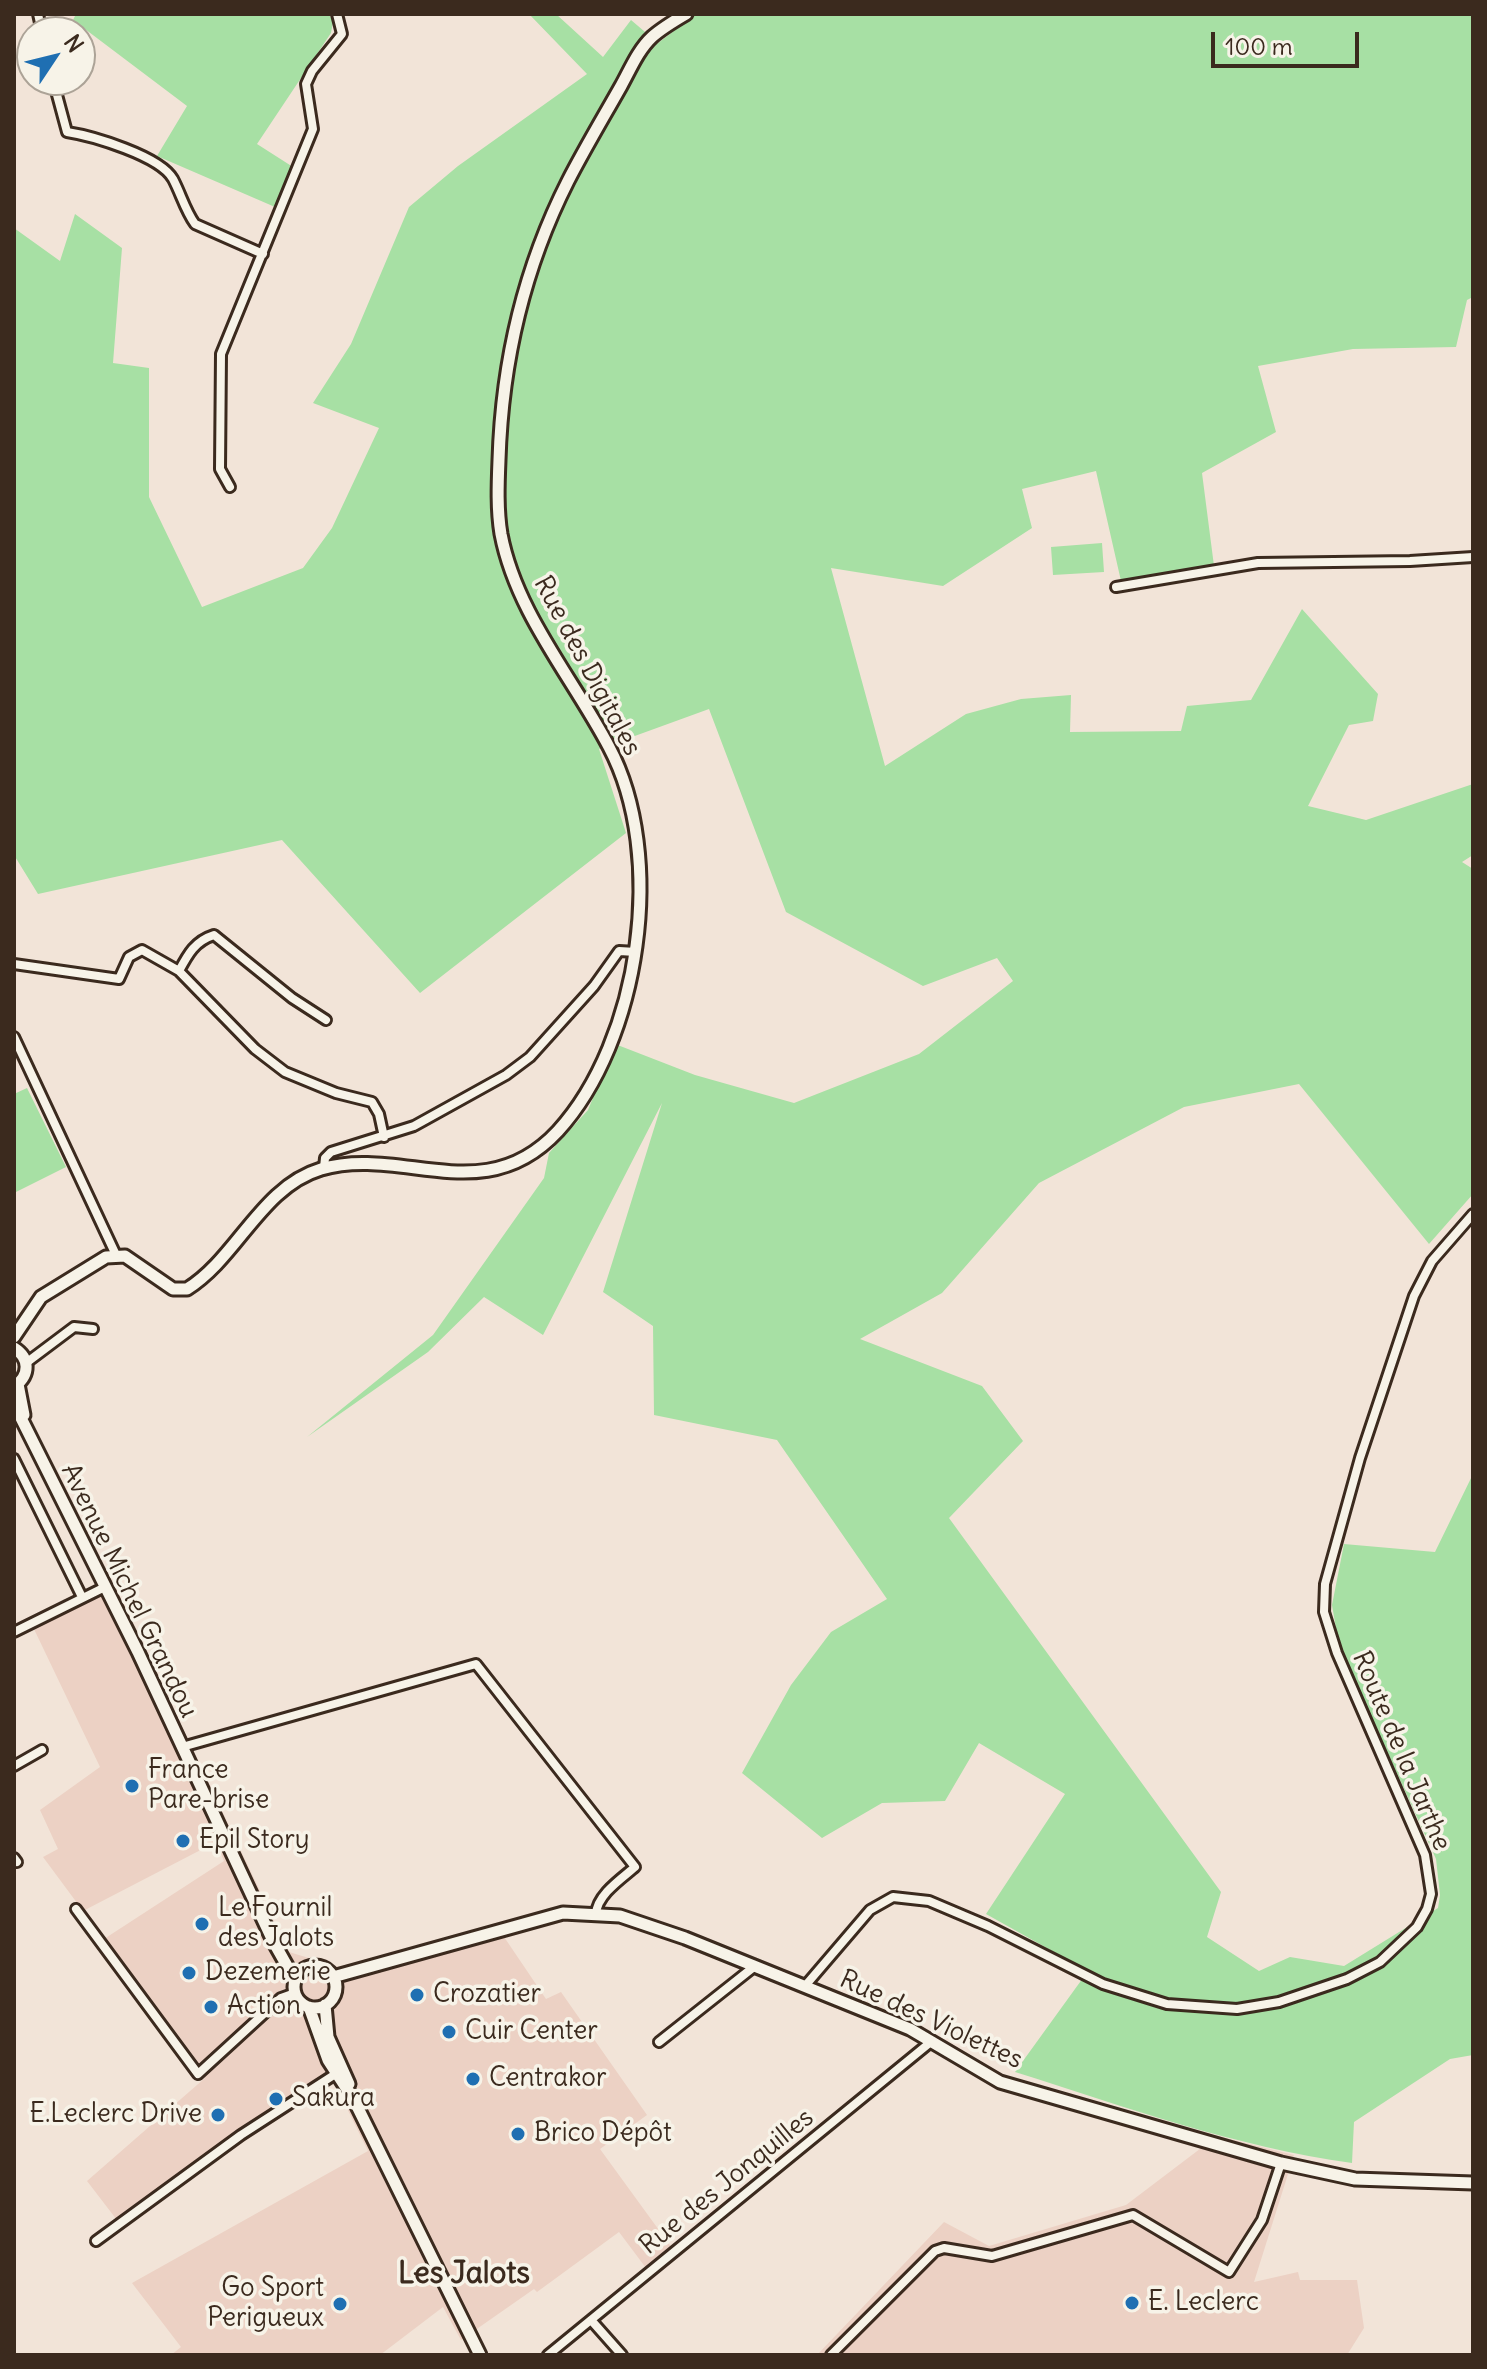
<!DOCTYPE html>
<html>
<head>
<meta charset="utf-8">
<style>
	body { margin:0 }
	#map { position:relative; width:1487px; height:2369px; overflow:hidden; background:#f2e4d8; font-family:Delius,sans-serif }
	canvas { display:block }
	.frame { position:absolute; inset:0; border:16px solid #3b2a1e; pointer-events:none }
	.north { position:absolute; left:16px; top:16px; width:80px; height:80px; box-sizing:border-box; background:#f7f3e8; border:2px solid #aca397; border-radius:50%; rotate:55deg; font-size:22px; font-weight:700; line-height:32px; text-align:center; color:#3b2a1e }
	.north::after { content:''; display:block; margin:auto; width:28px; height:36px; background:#1f6fb2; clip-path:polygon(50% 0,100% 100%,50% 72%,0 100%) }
	.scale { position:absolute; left:1211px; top:32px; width:148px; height:36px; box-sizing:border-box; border:4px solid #3b2a1e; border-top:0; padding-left:10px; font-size:24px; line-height:28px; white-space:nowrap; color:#3b2a1e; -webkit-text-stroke:6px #f7f3e8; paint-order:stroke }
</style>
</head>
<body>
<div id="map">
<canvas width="1487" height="2369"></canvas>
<div class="frame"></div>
<div class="north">N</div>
<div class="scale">100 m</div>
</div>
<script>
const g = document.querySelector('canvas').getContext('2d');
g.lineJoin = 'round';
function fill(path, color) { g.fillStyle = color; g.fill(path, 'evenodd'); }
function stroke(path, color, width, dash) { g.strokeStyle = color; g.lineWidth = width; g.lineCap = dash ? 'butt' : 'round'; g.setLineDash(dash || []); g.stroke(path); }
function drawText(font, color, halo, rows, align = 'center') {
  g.font = font + ' Delius,sans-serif'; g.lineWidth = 7; g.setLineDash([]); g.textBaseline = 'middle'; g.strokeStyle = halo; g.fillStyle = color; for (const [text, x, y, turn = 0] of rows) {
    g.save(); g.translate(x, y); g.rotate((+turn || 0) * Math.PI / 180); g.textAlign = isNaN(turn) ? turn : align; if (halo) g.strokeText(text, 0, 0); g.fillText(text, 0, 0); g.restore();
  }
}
const built = new Path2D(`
	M116 1588 289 1952 342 1968 496 1925 546 1999 561 1992 647 2115 600 2149 672 2248 646 2268 619 2232 537 2292 534 2289 461 2340 443 2307 380 2355H171L181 2347 132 2283 368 2151 334 2082 120 2224 87 2181 205 2078 104 1939 224 1861 216 1842 83 1911 43 1857 58 1849 40 1810 100 1767 33 1627Z
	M1217 2136 1294 2155 1254 2282 1298 2272 1300 2280H1357L1364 2328 1347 2355H817L944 2222 989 2246 1126 2205Z`);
const green = new Path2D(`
	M76 14H329L333 22 331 33 257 144 293 167 275 207 157 156 187 106 73 20Z
	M529 14H556L603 57 631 20 658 43 696 14H1473V297L1467 300 1456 347 1353 349 1258 366 1276 432 1202 473 1214 566 1121 581 1096 471 1022 489 1032 528 943 586 831 568 885 766 966 714 1021 699 1071 695 1070 732 1181 731 1187 706 1251 700 1302 609 1378 694 1373 721 1349 725 1308 806 1366 820 1473 784V855L1462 862 1473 869V1194L1429 1244 1299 1084 1184 1107 1039 1183 942 1293 860 1339 982 1386 1023 1441 949 1518 1221 1892 1207 1937 1259 1971 1290 1957 1344 1966 1438 1908 1440 1895 1436 1859 1339 1646 1332 1605 1344 1544 1435 1552 1473 1474V2055L1450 2059 1354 2122 1352 2163C1236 2147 1126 2107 1015 2072L1088 1971 986 1914 1065 1794 979 1743 945 1801 882 1803 822 1838 742 1773 791 1685 831 1632 887 1599 777 1440 654 1415 653 1326 603 1292 662 1103 543 1335 484 1297 428 1352 307 1437 433 1335 544 1178 549 1153 588 1110 615 1044 695 1075 794 1103 919 1054 1013 981 997 958 923 986 786 912 709 709 599 749 626 833 420 993 282 840 38 894 14 855V228L60 261 75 214 122 248 113 363 149 368V497L202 607 303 568 332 528 379 428 313 403 351 344 409 207 458 166 587 74Z
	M1102 543 1104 572 1053 575 1051 547Z
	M27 1088 66 1167 14 1193V1094Z`);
const street = new Path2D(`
	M38 14 42 32
	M53 80 67 132C93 136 160 156 173 179 181 194 185 210 195 224L263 254
	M230 487 220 469 221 354 313 129 306 84 312 71 342 34 337 14
	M1116 587 1258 563 1410 561 1473 557
	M14 964 119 979 129 957 142 950 179 971 255 1049 285 1072 336 1093 372 1102 379 1114 384 1137
	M179 971C188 954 195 941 214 935L292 998 326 1020
	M14 1037 116 1255
	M324 1168 325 1158 331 1152 414 1126 506 1075 530 1057 594 986 619 951 636 952
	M26 1363 74 1327 93 1329
	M14 1459 82 1597
	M14 1632 103 1588
	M182 1747 476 1664 635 1867C621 1879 597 1895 596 1914
	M14 1766 42 1750
	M14 1858 17 1862
	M76 1909 198 2074 281 1998 295 1993
	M805 1986 870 1910 893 1897 929 1901 988 1926 1103 1984 1167 2004 1237 2009 1279 2002 1347 1979 1380 1962 1417 1927 1427 1909 1431 1894 1425 1855 1337 1653 1324 1612 1325 1584 1360 1458 1414 1296 1432 1261 1473 1214
	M659 2042 755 1966
	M96 2241 241 2135 337 2073
	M591 2320 622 2355
	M548 2355 932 2041
	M831 2355 935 2251 944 2248 992 2256 1133 2215 1229 2272 1262 2220 1281 2163`);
const secondary = new Path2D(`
	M14 1337 41 1297 106 1257 125 1256 173 1289H187C237 1258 261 1187 321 1169 402 1145 484 1211 558 1131 640 1041 667 856 609 747 573 678 516 613 501 534 497 510 498 484 499 460 502 362 524 268 568 181 585 148 603 118 621 86 630 70 638 50 652 37 662 28 674 21 686 14
	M14 1348C30 1358 30 1375 15 1386
	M18 1384 24 1415
	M14 1404 138 1652 273 1941 295 1980
	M294 1987a21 21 0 1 1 42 0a21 21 0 1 1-42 0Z
	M333 1977 563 1913 620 1916 685 1938 910 2029 1000 2082 1281 2163 1355 2179 1473 2183
	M325 2005 328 2037 349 2084
	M309 2007 328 2060 354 2100 480 2355`);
const markers = [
	[132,1786,8,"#1f6fb2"],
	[183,1841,8,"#1f6fb2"],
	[202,1924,8,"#1f6fb2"],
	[189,1973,8,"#1f6fb2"],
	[417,1995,8,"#1f6fb2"],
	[211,2007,8,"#1f6fb2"],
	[449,2032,8,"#1f6fb2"],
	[473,2079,8,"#1f6fb2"],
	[276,2099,8,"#1f6fb2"],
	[218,2115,8,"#1f6fb2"],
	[518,2134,8,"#1f6fb2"],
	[1132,2303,8,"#1f6fb2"],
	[340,2304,8,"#1f6fb2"]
];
const streetNames = [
	["Rue des Digitales",587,666,62],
	["Avenue Michel Grandou",129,1591,64],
	["Route de la Jarthe",1401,1751,67],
	["Rue des Violettes",931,2020,25],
	["Rue des Jonquilles",727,2182,-39]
];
const poiNames = [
	["France",148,1771],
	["Pare-brise",148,1801],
	["Epil Story",199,1841],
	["Le Fournil",218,1909],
	["des Jalots",218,1939],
	["Dezemerie",205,1973],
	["Crozatier",433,1995],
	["Action",227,2007],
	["Cuir Center",465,2032],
	["Centrakor",489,2079],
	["Sakura",292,2099],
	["E.Leclerc Drive",202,2115,"right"],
	["Brico Dépôt",534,2134],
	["Go Sport",324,2289,"right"],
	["Perigueux",324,2319,"right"],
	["E. Leclerc",1148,2303]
];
const quarterNames = [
	["Les Jalots",464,2274]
];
fill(built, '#ecd1c4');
fill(green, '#a7e0a4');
stroke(street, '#3b2a1e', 14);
stroke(secondary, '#3b2a1e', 17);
stroke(street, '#f7f3e8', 8);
stroke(secondary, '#f7f3e8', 11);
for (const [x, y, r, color] of markers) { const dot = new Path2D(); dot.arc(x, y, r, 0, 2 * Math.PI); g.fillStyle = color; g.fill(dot); stroke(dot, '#f7f3e8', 3); }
drawText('26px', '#3b2a1e', '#f7f3e8', streetNames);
drawText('26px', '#3b2a1e', '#f7f3e8', poiNames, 'left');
drawText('bold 30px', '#3b2a1e', '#f7f3e8', quarterNames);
</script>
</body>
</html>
